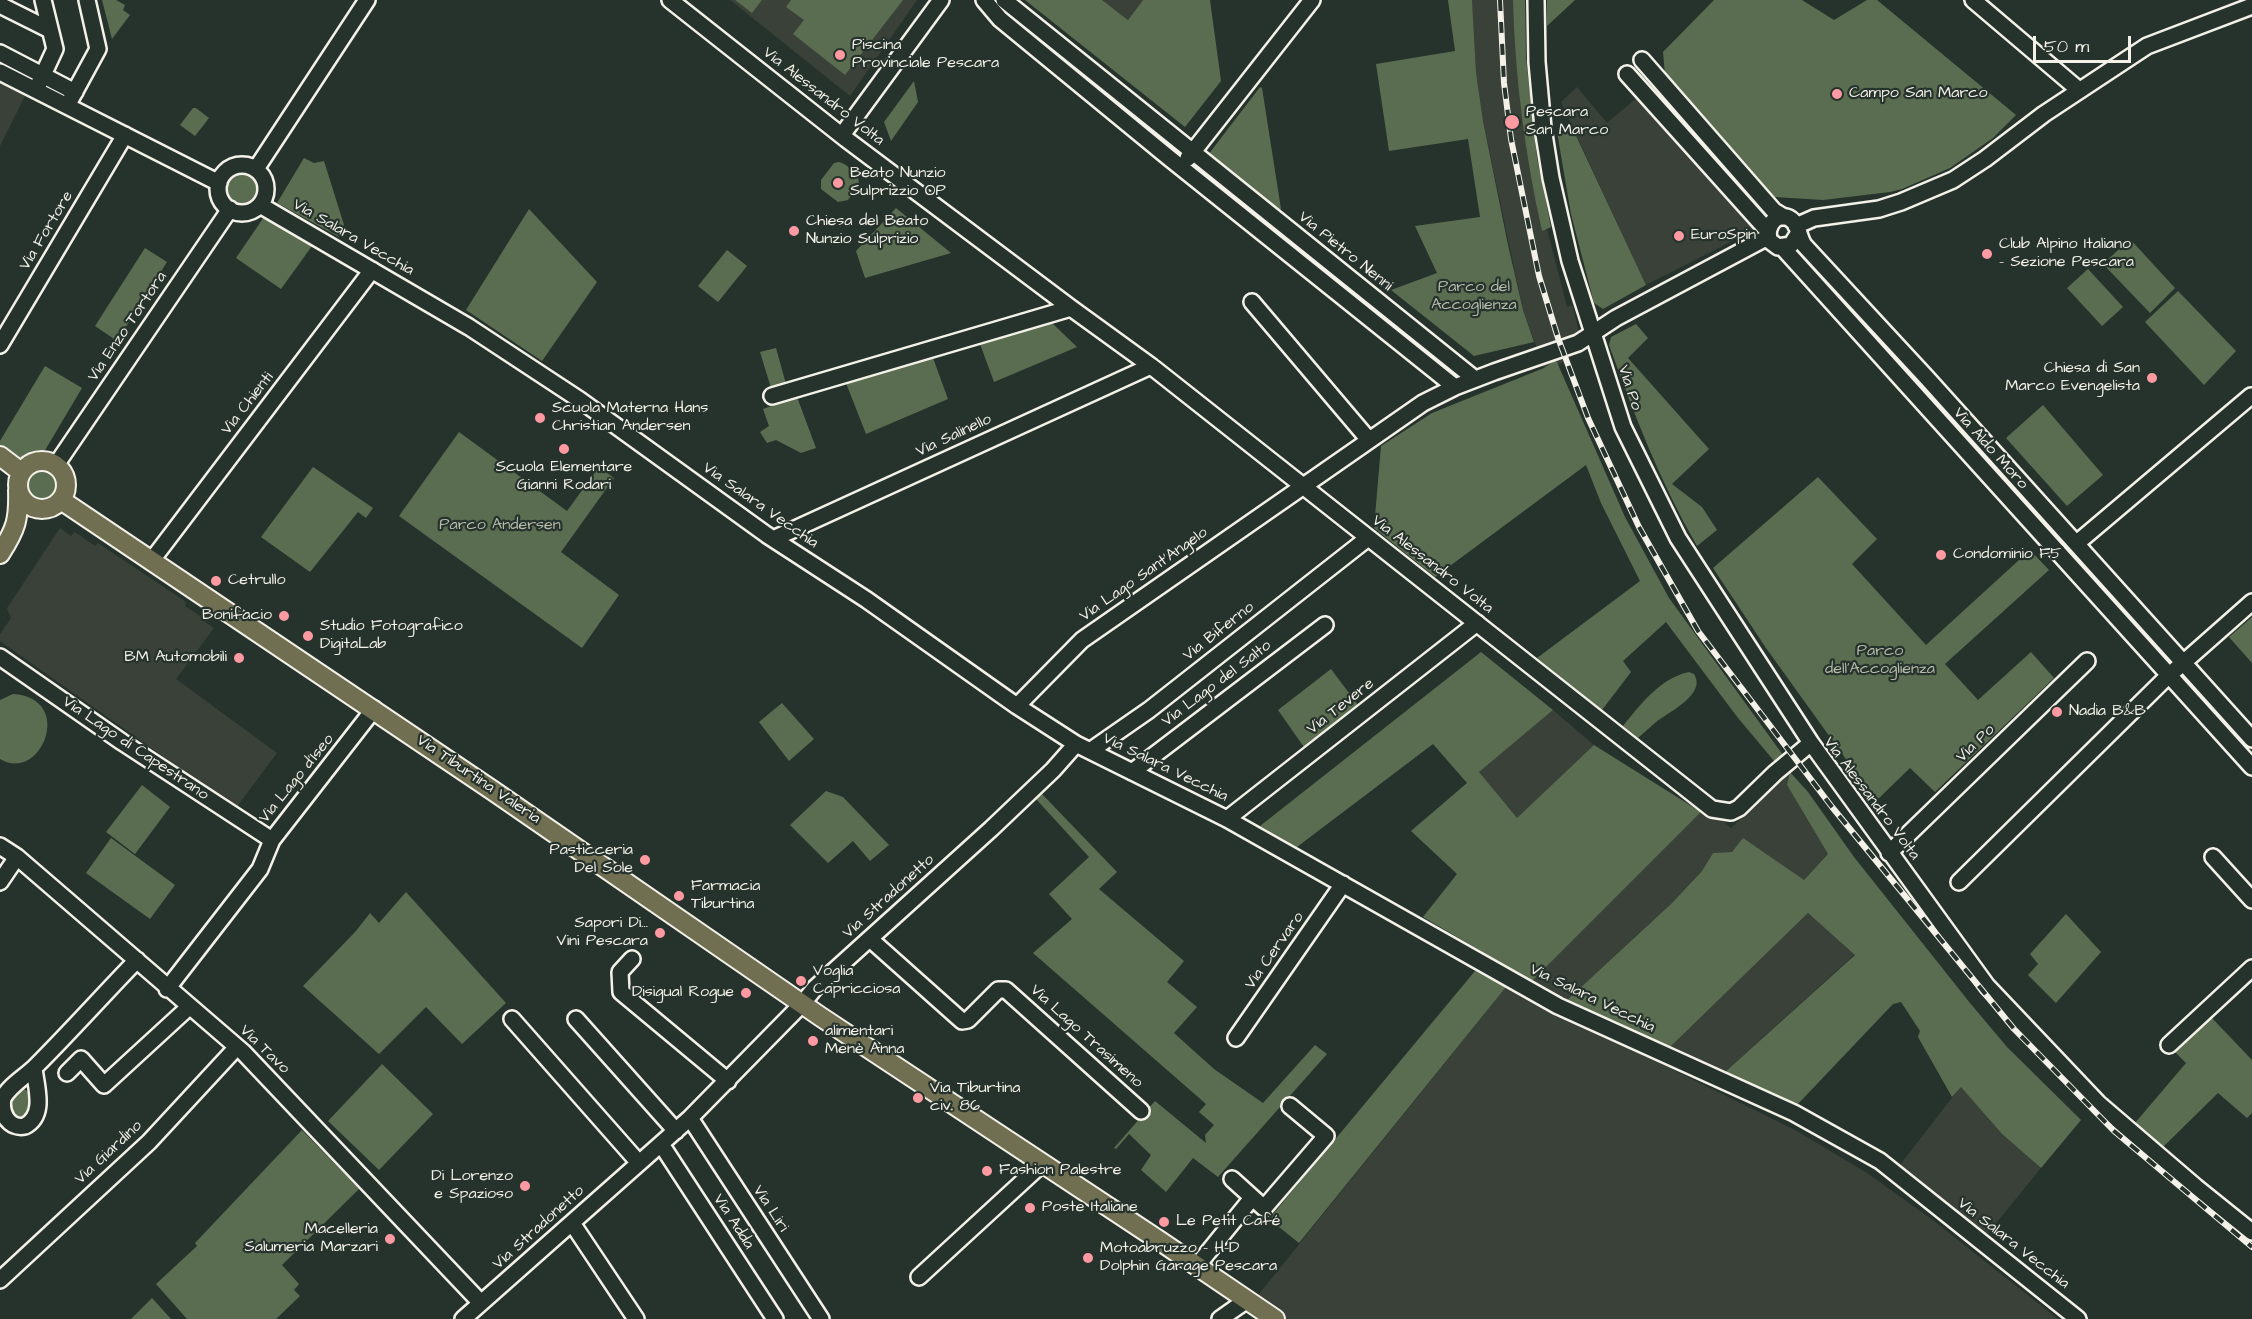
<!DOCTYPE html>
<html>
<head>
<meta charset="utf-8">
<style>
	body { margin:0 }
	#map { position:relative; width:2252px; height:1319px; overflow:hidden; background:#26332d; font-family:"Architects Daughter",sans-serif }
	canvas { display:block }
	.scale { position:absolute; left:2033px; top:36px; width:98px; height:27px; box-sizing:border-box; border:3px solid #f4f1e8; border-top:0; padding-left:8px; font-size:18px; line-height:21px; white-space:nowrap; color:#f4f1e8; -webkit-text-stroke:4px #26332d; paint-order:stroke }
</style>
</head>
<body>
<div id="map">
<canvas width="2252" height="1319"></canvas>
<div class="scale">50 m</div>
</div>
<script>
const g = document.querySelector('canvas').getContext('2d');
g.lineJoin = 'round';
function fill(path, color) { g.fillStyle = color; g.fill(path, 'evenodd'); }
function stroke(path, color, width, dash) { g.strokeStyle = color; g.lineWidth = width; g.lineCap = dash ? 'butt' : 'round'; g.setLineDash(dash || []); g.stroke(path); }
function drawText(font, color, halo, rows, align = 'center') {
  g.font = font + ' "Architects Daughter",sans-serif'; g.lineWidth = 4.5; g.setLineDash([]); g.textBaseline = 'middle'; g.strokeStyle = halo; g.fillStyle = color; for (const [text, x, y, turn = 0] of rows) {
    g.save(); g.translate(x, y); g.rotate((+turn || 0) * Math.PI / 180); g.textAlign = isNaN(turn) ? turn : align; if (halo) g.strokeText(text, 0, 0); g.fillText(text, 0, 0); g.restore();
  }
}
const built = new Path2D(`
	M730 0H917L850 96Z
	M1102 0H1143L1128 20Z
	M1472 0H1525L1526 58 1537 158 1551 227 1547 229 1567 307 1572 305 1580 335 1566 340 1571 357 1558 365 1556 361 1544 368 1523 310 1483 121 1476 72Z
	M1665 74 1775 197 1754 230 1646 285 1561 102 1577 87 1607 123Z
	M0 80 26 94 0 146Z
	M60 528 71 536 75 532 95 546 98 543 186 602 185 606 206 620 205 622 214 628 176 679 277 753 236 808 0 641V634L11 618 7 608Z
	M1553 710 1594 745 1517 819 1478 772Z
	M1790 772 1787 785 1828 854 1803 881 1733 852 1713 853 1702 871 1672 903 1565 1002 1532 981 1701 812 1724 822 1731 828Z
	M1808 913 1855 954 1724 1073 1669 1048Z
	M1506 987 1797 1131 1867 1173 1930 1218 2058 1319H1284L1255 1299Z
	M1961 1086 2002 1134 2041 1168 1984 1238 1896 1170Z`);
const green = new Path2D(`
	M102 0H116L125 5 123 10 130 15 112 39Z
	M735 0H762L752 13Z
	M791 0H903L845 75 793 34 804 20 786 7Z
	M1025 0H1102L1128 20 1143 0H1210L1221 81 1185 127Z
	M1448 0H1472L1476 72 1483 121 1508 245 1523 310 1534 342 1474 356 1391 290 1437 273 1415 226 1480 217 1468 139 1389 151 1376 64 1455 51Z
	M1513 0H1525L1526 58 1537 158 1551 227 1542 231C1525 155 1515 78 1513 0Z
	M1547 0H1575L1547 26Z
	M1714 0H1802L1834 20 1867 0H1877L2016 115 1993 138 1950 168 1902 189 1890 192 1823 200 1775 197 1665 74 1663 52Z
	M914 81 918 102 891 141 884 122Z
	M1260 87 1262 88 1281 209 1278 211 1208 155Z
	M193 108H196L209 118 195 136 180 125Z
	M1571 125 1646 285 1603 309 1594 303 1571 214 1557 132Z
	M304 158 314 163 324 161 344 225 339 237 277 203Z
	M839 162C847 164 859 174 859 183L848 200 838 202 821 189V180L834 163Z
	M224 188a18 18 0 1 1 36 0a18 18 0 1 1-36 0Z
	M896 208 951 253 865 278 856 251Z
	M529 209 597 282 542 361 466 310Z
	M264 217 312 246 281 289 236 258Z
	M2130 239 2175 288 2150 313 2103 264Z
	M145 248 167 262 117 341 95 326Z
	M727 250 747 266 718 302 698 286Z
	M2088 269 2123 307 2102 326 2067 288Z
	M2178 291 2236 351 2204 385 2145 322Z
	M1051 322 1077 347 994 382 980 344Z
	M1636 324 1648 338 1628 358 1709 449 1672 484 1702 507 1717 530 1697 546C1660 482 1634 414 1609 345L1611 337Z
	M776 348 786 384 771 388 760 352Z
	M933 358 948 399 866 434 846 383Z
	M1556 360 1625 517 1669 598 1783 755 1775 762 1738 718 1666 622 1623 661 1631 672 1602 710 1537 658 1640 581 1601 503 1586 465 1435 577 1374 528 1381 446 1432 413 1544 368Z
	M45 366 82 388 41 457 23 464 0 446V441Z
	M797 397 816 448 801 453 776 440 767 443 760 432 769 426 763 409Z
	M2043 405 2103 475 2067 506 2006 438Z
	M459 432 567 511 599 467 614 478 561 552 619 595 582 648 399 516Z
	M313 467 373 508 366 518 358 512 310 572 261 537Z
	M25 485a18 18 0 1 1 36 0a18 18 0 1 1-36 0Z
	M1818 477 1877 539 1852 564 1926 645 2030 550 2049 570 1945 664 1978 700 2031 652 2054 678 1935 792 1910 768 1876 801 1766 648 1713 568Z
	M2252 617V663L2229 637Z
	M1481 652 1553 710 1479 772 1517 818 1594 745 1701 812 1532 981 1423 917 1457 874 1411 831 1467 783 1433 744 1297 847 1260 826Z
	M1331 669 1361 709 1306 750 1278 710Z
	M1689 672 1694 674C1707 694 1669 712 1656 722 1650 727 1644 733 1638 738L1623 726C1640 705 1660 678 1689 672Z
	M13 694C76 698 41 784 0 759V700Z
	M782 703 814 739 789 761 759 722Z
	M1790 772 1808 792 1854 857 1970 1003 2007 1047 2081 1120 2041 1168 2002 1134 1961 1087 1952 1097 1918 1037 1920 1031 1901 1002 1893 1004 1797 1105 1724 1073 1855 955 1808 913 1669 1048 1565 1002 1672 903 1702 871 1713 853 1732 852 1743 838 1804 880 1828 854 1787 785Z
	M142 785 170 807 135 854 106 832Z
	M826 791 843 797 889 845 870 861 853 841 828 863 790 825Z
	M1042 794 1117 872 1099 889 1184 961 1167 982 1197 1007 1174 1033 1214 1069 1263 1103 1315 1045 1327 1054 1218 1177 1193 1158 1166 1192 1141 1170 1151 1155 1129 1134 1116 1149 1114 1148 1155 1101 1206 1143 1205 1135 1214 1125 1199 1112 1206 1104 1033 953 1072 919 1049 894 1089 857 1036 799Z
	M111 838 175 885 150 919 86 873Z
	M406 892 506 1003 462 1044 426 1007 379 1054 303 986 356 931 370 913 379 923Z
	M2066 914 2101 952 2056 1003 2028 975 2038 964 2030 954Z
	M1475 971 1506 987 1299 1243 1269 1219Z
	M2209 1015 2252 1060V1113L2247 1118 2218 1093 2162 1148 2135 1123 2186 1063 2173 1050Z
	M382 1064 433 1114 379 1170 328 1121Z
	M23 1088 28 1092 29 1112C25 1118 20 1120 13 1117L7 1105 18 1089Z
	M302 1130 359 1189 282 1265 299 1284 294 1290 300 1296 276 1319H187L156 1284 197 1246 195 1243Z
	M152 1298 171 1319H131Z`);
const minor = new Path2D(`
	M670 0 846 139 1071 308 1151 366 1712 809 1731 812 1739 808 1775 773 1811 743
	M984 0 1000 19 1168 157 1455 387
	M1004 0 1475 379
	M1536 0 1537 62 1543 128 1551 178 1570 261 1623 427 1678 538 1811 743 1987 986 2098 1103 2196 1187 2252 1232
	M1973 0 2079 90
	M0 5 50 30
	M0 53 75 92
	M1642 60 1774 211 1784 217
	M0 72 219 183
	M1627 74 1767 230
	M36 90 55 49 43 0
	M67 106 98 49 87 0
	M842 135 941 0
	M1188 158 1312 0
	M218 189a24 24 0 1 1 48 0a24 24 0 1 1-48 0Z
	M256 169 367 0
	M260 205 469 327 580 400 767 535 867 600 1017 706 1076 744 1227 819 1558 1006 1794 1113 1880 1161 2078 1319
	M1796 226 1814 218 1879 209 1901 202 1953 180 1985 159 2044 114 2147 46 2252 6
	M1798 234 1791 245 1778 247 1770 241C1763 226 1780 207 1794 222 1799 228 1799 238 1804 245L1927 378 2252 739
	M1783 248 2252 767
	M1252 302 1369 440
	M0 345 125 135
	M772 396 1071 308
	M56 465 230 209
	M773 539 1151 366
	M2077 543 2251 396
	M152 560 372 270
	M0 657 122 742 272 840
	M1017 706 1082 640 1423 403 1455 387 1494 372 1578 343 1616 318 1768 237
	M1090 751 1149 710 1368 538
	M1132 772 1325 625
	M1227 819 1477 623
	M0 846 17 857 243 1052 481 1303
	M1889 853 2087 661
	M2213 857 2252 900
	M0 882 17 857
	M1959 882 2166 678 2252 602
	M870 939 962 1021 968 1020 998 990H1006L1141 1111
	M632 959 620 972 621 992 728 1081
	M167 989 260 869 272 840 374 709
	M512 1019 639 1163
	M576 1019 676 1131
	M1236 1038 1343 884
	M2169 1045 2252 968
	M34 1068C36 1087 46 1115 25 1126 10 1129 0 1115 3 1098 10 1085 25 1077 36 1066 70 1032 103 995 137 960
	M67 1073 81 1059 104 1085 189 1007
	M690 1118 821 1319
	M661 1144 775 1319
	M1232 1179 1264 1208 1326 1136 1290 1106
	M572 1223 636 1319
	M1197 1266 1252 1198
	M919 1277 1043 1163
	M0 1280 149 1142 237 1047
	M463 1319 690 1118 802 1004 815 988 991 829 1053 770 1076 744
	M1220 1319 1247 1300`);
const major = new Path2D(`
	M0 456 21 472
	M18 485a24 24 0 1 1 48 0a24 24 0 1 1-48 0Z
	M61 500 492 790 821 1017 1160 1241 1275 1319
	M0 554C16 529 19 520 18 490`);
const rail = new Path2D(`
	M1500 0 1504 83 1511 139 1539 276 1558 338 1588 418 1639 527 1698 631 1832 807 2014 1029 2114 1131 2252 1247`);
const markers = [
	[840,55,6,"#ff9aa2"],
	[1837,94,6,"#ff9aa2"],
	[1512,122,8,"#ff9aa2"],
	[838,183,6,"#ff9aa2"],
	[794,231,6,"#ff9aa2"],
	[1679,236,6,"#ff9aa2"],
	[1987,254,6,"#ff9aa2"],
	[2152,378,6,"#ff9aa2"],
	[540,418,6,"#ff9aa2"],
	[564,449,6,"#ff9aa2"],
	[1941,555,6,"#ff9aa2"],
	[216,581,6,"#ff9aa2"],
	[284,616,6,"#ff9aa2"],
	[308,636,6,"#ff9aa2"],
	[239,658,6,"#ff9aa2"],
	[2057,712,6,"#ff9aa2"],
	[645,860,6,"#ff9aa2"],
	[679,896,6,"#ff9aa2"],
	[660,933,6,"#ff9aa2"],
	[801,981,6,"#ff9aa2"],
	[746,993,6,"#ff9aa2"],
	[813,1041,6,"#ff9aa2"],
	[918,1098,6,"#ff9aa2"],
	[987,1171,6,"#ff9aa2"],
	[525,1186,6,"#ff9aa2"],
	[1030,1208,6,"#ff9aa2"],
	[1164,1222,6,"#ff9aa2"],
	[390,1239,6,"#ff9aa2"],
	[1088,1258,6,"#ff9aa2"]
];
const poiNames = [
	["Piscina",852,46],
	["Provinciale Pescara",852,64],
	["Campo San Marco",1849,94],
	["Pescara",1526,113],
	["San Marco",1526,131],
	["Beato Nunzio",850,174],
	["Sulprizzio OP",850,192],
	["Chiesa del Beato",806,222],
	["Nunzio Sulprizio",806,240],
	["EuroSpin",1691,236],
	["Club Alpino Italiano",1999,245],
	["- Sezione Pescara",1999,263],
	["Chiesa di San",2140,369,"right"],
	["Marco Evengelista",2140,387,"right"],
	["Scuola Materna Hans",552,409],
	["Christian Andersen",552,427],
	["Scuola Elementare",564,468,"center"],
	["Gianni Rodari",564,486,"center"],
	["Condominio F5",1953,555],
	["Cetrullo",228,581],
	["Bonifacio",272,616,"right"],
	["Studio Fotografico",320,627],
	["DigitaLab",320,645],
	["BM Automobili",227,658,"right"],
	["Nadia B&B",2069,712],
	["Pasticceria",633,851,"right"],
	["Del Sole",633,869,"right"],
	["Farmacia",691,887],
	["Tiburtina",691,905],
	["Sapori Di...",648,924,"right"],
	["Vini Pescara",648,942,"right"],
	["Voglia",813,972],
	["Capricciosa",813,990],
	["Disigual Rogue",734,993,"right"],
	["alimentari",825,1032],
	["Menè Anna",825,1050],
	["Via Tiburtina",930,1089],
	["civ. 86",930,1107],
	["Fashion Palestre",999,1171],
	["Di Lorenzo",513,1177,"right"],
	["e Spazioso",513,1195,"right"],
	["Poste Italiane",1042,1208],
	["Le Petit Café",1176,1222],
	["Macelleria",378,1230,"right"],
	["Salumeria Marzari",378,1248,"right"],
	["Motoabruzzo - H-D",1100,1249],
	["Dolphin Garage Pescara",1100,1267]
];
const streetNames = [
	["Via Alessandro Volta",823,97,38],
	["Via Fortore",47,231,-59],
	["Via Salara Vecchia",353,238,30],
	["Via Pietro Nenni",1345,252,39],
	["Via Enzo Tortora",128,327,-56],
	["Via Po",1629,388,72],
	["Via Chienti",248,404,-52],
	["Via Salinello",954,436,-25],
	["Via Aldo Moro",1990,449,48],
	["Via Salara Vecchia",760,506,35],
	["Via Alessandro Volta",1432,565,38],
	["Via Lago Sant'Angelo",1144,575,-35],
	["Via Biferno",1219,632,-38],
	["Via Lago del Salto",1217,684,-37],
	["Via Tevere",1341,707,-38],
	["Via Po",1976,744,-44],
	["Via Lago di Capestrano",135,749,34],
	["Via Salara Vecchia",1165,768,26],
	["Via Lago d'Iseo",297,779,-51],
	["Via Tiburtina Valeria",478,780,34],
	["Via Alessandro Volta",1871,799,53],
	["Via Stradonetto",889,897,-42],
	["Via Cervaro",1275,951,-55],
	["Via Salara Vecchia",1592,999,26],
	["Via Lago Trasimeno",1086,1037,42],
	["Via Tavo",264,1050,44],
	["Via Giardino",109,1153,-43],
	["Via Liri",770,1209,57],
	["Via Adda",733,1222,57],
	["Via Stradonetto",539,1228,-42],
	["Via Salara Vecchia",2013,1244,38]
];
const parkNames = [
	["Parco del",1474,288],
	["Accoglienza",1474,306],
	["Parco Andersen",500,526],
	["Parco",1880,652],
	["dell'Accoglienza",1880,670]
];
fill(built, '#394138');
fill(green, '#5b6d50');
stroke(minor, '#f4f1e8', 20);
stroke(major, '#f4f1e8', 22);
stroke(minor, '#26332d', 15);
stroke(major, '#706f52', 18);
stroke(rail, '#f4f1e8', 6);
stroke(rail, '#26332d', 4, [11]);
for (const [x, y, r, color] of markers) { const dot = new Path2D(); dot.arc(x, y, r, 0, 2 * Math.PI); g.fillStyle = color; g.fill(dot); stroke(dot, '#26332d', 2); }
drawText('16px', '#f4f1e8', '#26332d', poiNames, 'left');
drawText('16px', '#f4f1e8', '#26332d', streetNames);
drawText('16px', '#b7bcab', '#26332d', parkNames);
</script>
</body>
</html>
